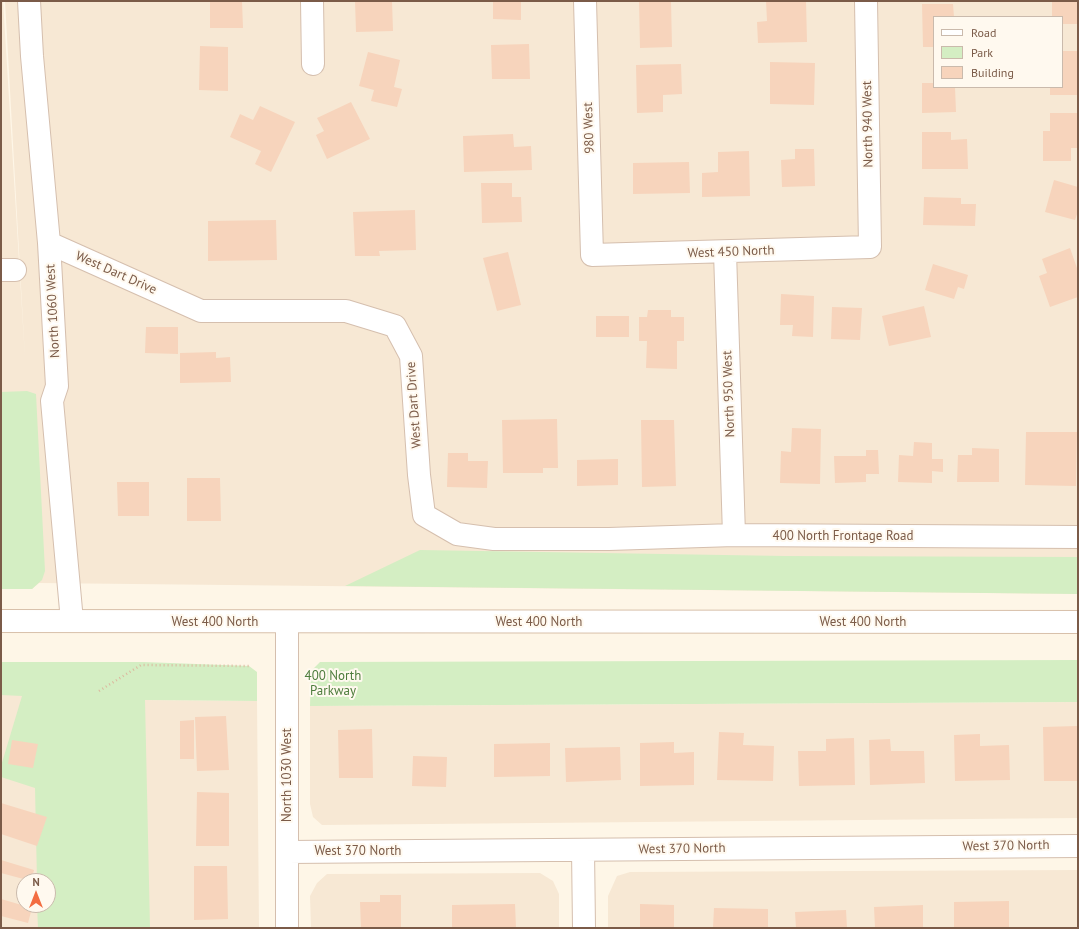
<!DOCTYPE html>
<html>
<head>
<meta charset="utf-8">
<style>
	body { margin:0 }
	#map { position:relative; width:1079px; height:929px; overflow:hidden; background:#fef6e7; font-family:"PT Sans",sans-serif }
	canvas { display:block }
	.frame { position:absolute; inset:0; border:2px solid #7b5b48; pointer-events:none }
	.legend { position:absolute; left:933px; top:16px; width:130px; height:72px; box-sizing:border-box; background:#fff9ef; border:1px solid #cabaac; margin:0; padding:5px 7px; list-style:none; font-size:12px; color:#7b5b48 }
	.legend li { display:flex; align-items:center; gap:8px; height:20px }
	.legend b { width:20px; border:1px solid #cabaac }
	.north { position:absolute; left:16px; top:873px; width:40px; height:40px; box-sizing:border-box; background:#fff9ef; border:1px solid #cabaac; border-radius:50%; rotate:0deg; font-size:11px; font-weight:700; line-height:16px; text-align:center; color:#7b5b48 }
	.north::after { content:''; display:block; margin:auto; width:14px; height:18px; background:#f36d41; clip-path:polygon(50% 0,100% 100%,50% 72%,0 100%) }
</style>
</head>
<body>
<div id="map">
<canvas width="1079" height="929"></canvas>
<div class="frame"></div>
<ul class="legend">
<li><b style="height:5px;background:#fff"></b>Road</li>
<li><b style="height:11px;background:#d4eec3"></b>Park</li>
<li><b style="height:11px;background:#f7d4bc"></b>Building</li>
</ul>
<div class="north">N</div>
</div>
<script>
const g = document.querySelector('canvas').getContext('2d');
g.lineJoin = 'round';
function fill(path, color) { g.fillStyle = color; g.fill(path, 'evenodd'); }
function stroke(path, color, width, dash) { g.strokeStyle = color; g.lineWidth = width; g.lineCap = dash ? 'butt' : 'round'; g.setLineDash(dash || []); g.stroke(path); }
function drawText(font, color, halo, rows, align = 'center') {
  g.font = font + ' "PT Sans",sans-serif'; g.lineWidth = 4; g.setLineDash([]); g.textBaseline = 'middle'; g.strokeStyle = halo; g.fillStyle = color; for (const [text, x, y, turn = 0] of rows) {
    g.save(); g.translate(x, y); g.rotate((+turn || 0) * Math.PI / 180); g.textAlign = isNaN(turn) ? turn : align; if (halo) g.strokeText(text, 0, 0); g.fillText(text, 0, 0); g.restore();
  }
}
const residential = new Path2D(`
	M1 1H3L25 358 5 1H1078V594L39 583 32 589H1ZM934 17H1062V87H934Z
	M1 662 145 700 257 701 259 928H1ZM24 881H48V905H24Z
	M1078 702V818L322 825 313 817 310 804V706Z
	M1078 870V928H608V896L617 876 630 872Z
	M540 873 553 881 559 894V928H311L310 896 317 883 327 874Z`);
const green = new Path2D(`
	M27 391 36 394 45 571 42 580 32 589H1V392Z
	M420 550 785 556 1078 557V594L345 586Z
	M1078 660V702L310 706 311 671 320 662Z
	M1 662H144L249 666 257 672V701L145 700 150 928H38L37 905H48V881H37L35 788 1 777V766L22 696 1 695Z`);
const building = new Path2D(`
	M210 1H242L243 28H210Z
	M355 1H392L393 31 356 32Z
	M493 1H521V20L493 19Z
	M639 1H671L672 47 640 48Z
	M766 1H806L807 42 758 43 757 22 767 21Z
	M1052 1H1078V24H1062V17H1052Z
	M922 4H953L954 17H934V47H923Z
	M529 44 530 79H492L491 45Z
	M200 46 228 47V91L199 90Z
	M1062 51H1078V95H1050V87H1062Z
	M368 52 400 60 394 87 402 89 397 107 371 101 374 90 359 86Z
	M770 62 815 63 814 105 770 104Z
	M681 64 682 94 663 95V112L637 113 636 65Z
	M922 83H934V87H955L956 112 922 113Z
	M351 102 370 139 327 159 316 135 324 131 317 118Z
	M260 106 295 122 271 172 255 164 261 151 230 137 240 114 253 120Z
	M1050 113H1078V148H1071V161H1043V131H1050Z
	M922 132H951V140L967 139 968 169H922Z
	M513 134 514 147 531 146 532 170 464 172 463 136Z
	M795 149H814L815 186 782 187 781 160 795 159Z
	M749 151 750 196 702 197V173L718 172V152Z
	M689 162 690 193 633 194V163Z
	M1054 180 1078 187V211L1075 220 1045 212Z
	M481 183H512V197H521L522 222 482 223Z
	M924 197 961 198V204H976L975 226 923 225Z
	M415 210 416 250 379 251 380 256H355L353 212Z
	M276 220 277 260 208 261V221Z
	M1070 248 1078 271V297L1050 307 1039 276 1047 273 1042 259Z
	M508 252 521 305 497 311 483 258Z
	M933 264 968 275 964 289 958 287 954 299 925 290Z
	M781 294 814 296 813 337 792 336 793 325H780Z
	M924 306 931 337 889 346 882 316Z
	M832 307 862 308 860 340 831 339Z
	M648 310H671V317H684V341H677V369L646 368 647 341H639V317H647Z
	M596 316H629V337H596Z
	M146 327H178V354L145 353Z
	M216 352V358L230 357 231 382 180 383V353Z
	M557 419 558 468H543V473H503L502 420Z
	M641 420H674L676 486 642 487Z
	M792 428 821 429 820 484 780 483 781 451 791 452Z
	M1026 432H1077L1076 486 1025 485Z
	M914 442 932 443V459H943V472L932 471V483L898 482 899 455 913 456Z
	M972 448 999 449V482H957L958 455H972Z
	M866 450H878L879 474H866V482L835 483 834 456H866Z
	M448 453H468V461H488L487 488 447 487Z
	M618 459V485L577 486V460Z
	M187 478H220L221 521H187Z
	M117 482H149V516H118Z
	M226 716 229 770 197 771 195 717Z
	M194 720V759H180V721Z
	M1077 726 1078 781H1044L1043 727Z
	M372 729 373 778H339L338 730Z
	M719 732 744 733 743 745 774 746 773 781 717 780Z
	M980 734V746L1009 745 1010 780 955 781 954 735Z
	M854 738 855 785 799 786 798 751H826V739Z
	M890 739 891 751H924L925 783 870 785 869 740Z
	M12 740 38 744 33 768 8 764Z
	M674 742V753L694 752V785L640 786V743Z
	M550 743V776L494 777V744Z
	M620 747 621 780 566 782 565 748Z
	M413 756 447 757 446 787 412 786Z
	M197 792 229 793V846H196Z
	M1 803 47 817 37 846 1 834Z
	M1 860 34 870 31 881 1 873Z
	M194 866H227L228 919 194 920Z
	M380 895H401V928H361L360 902H380Z
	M1 899 32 908 28 923 1 916Z
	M1009 901V928H954V902Z
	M515 904 516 928H452V905Z
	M640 904 674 905V928H640Z
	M923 905V928H875L874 907Z
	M714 908 768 909V928H713Z
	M846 910 847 928H796L795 912Z`);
const path = new Path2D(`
	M99 691 141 665 249 666`);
const minor = new Path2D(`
	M29 1 32 56 49 243 57 386 52 401 72 621
	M312 1 313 64
	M585 1 592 255 870 247 866 1
	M49 243 201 311H346L395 326 411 356 419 475 424 515 457 534 494 539H609L734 535 1078 537
	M725 252 734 535
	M1 270H15
	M287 622V928
	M583 850 584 928
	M287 852 1078 846`);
const secondary = new Path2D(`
	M1 621 1078 622`);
const streetNames = [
	["North 940 West",868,124,-91],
	["980 West",589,128,-92],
	["West 450 North",731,252,-2],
	["West Dart Drive",116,273,24],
	["North 1060 West",53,311,-93],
	["North 950 West",729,394,-92],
	["West Dart Drive",414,405,-94],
	["400 North Frontage Road",843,536],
	["West 400 North",215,622],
	["West 400 North",539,622],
	["West 400 North",863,622],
	["North 1030 West",287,775,-90],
	["West 370 North",1006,846,-1],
	["West 370 North",682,849,-1],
	["West 370 North",358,851]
];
const parkNames = [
	["400 North",333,676],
	["Parkway",333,691]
];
fill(residential, '#f7e8d4');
fill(green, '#d4eec3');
fill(building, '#f7d4bc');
stroke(minor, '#d5bfae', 24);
stroke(secondary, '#d8c0aa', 24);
stroke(path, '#dcb89e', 2.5, [1, 3]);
stroke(minor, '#fff', 22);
stroke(secondary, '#fff', 22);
drawText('13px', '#7b5b48', '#fff9ef', streetNames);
drawText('13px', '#4d7c3c', '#fff9ef', parkNames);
</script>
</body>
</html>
